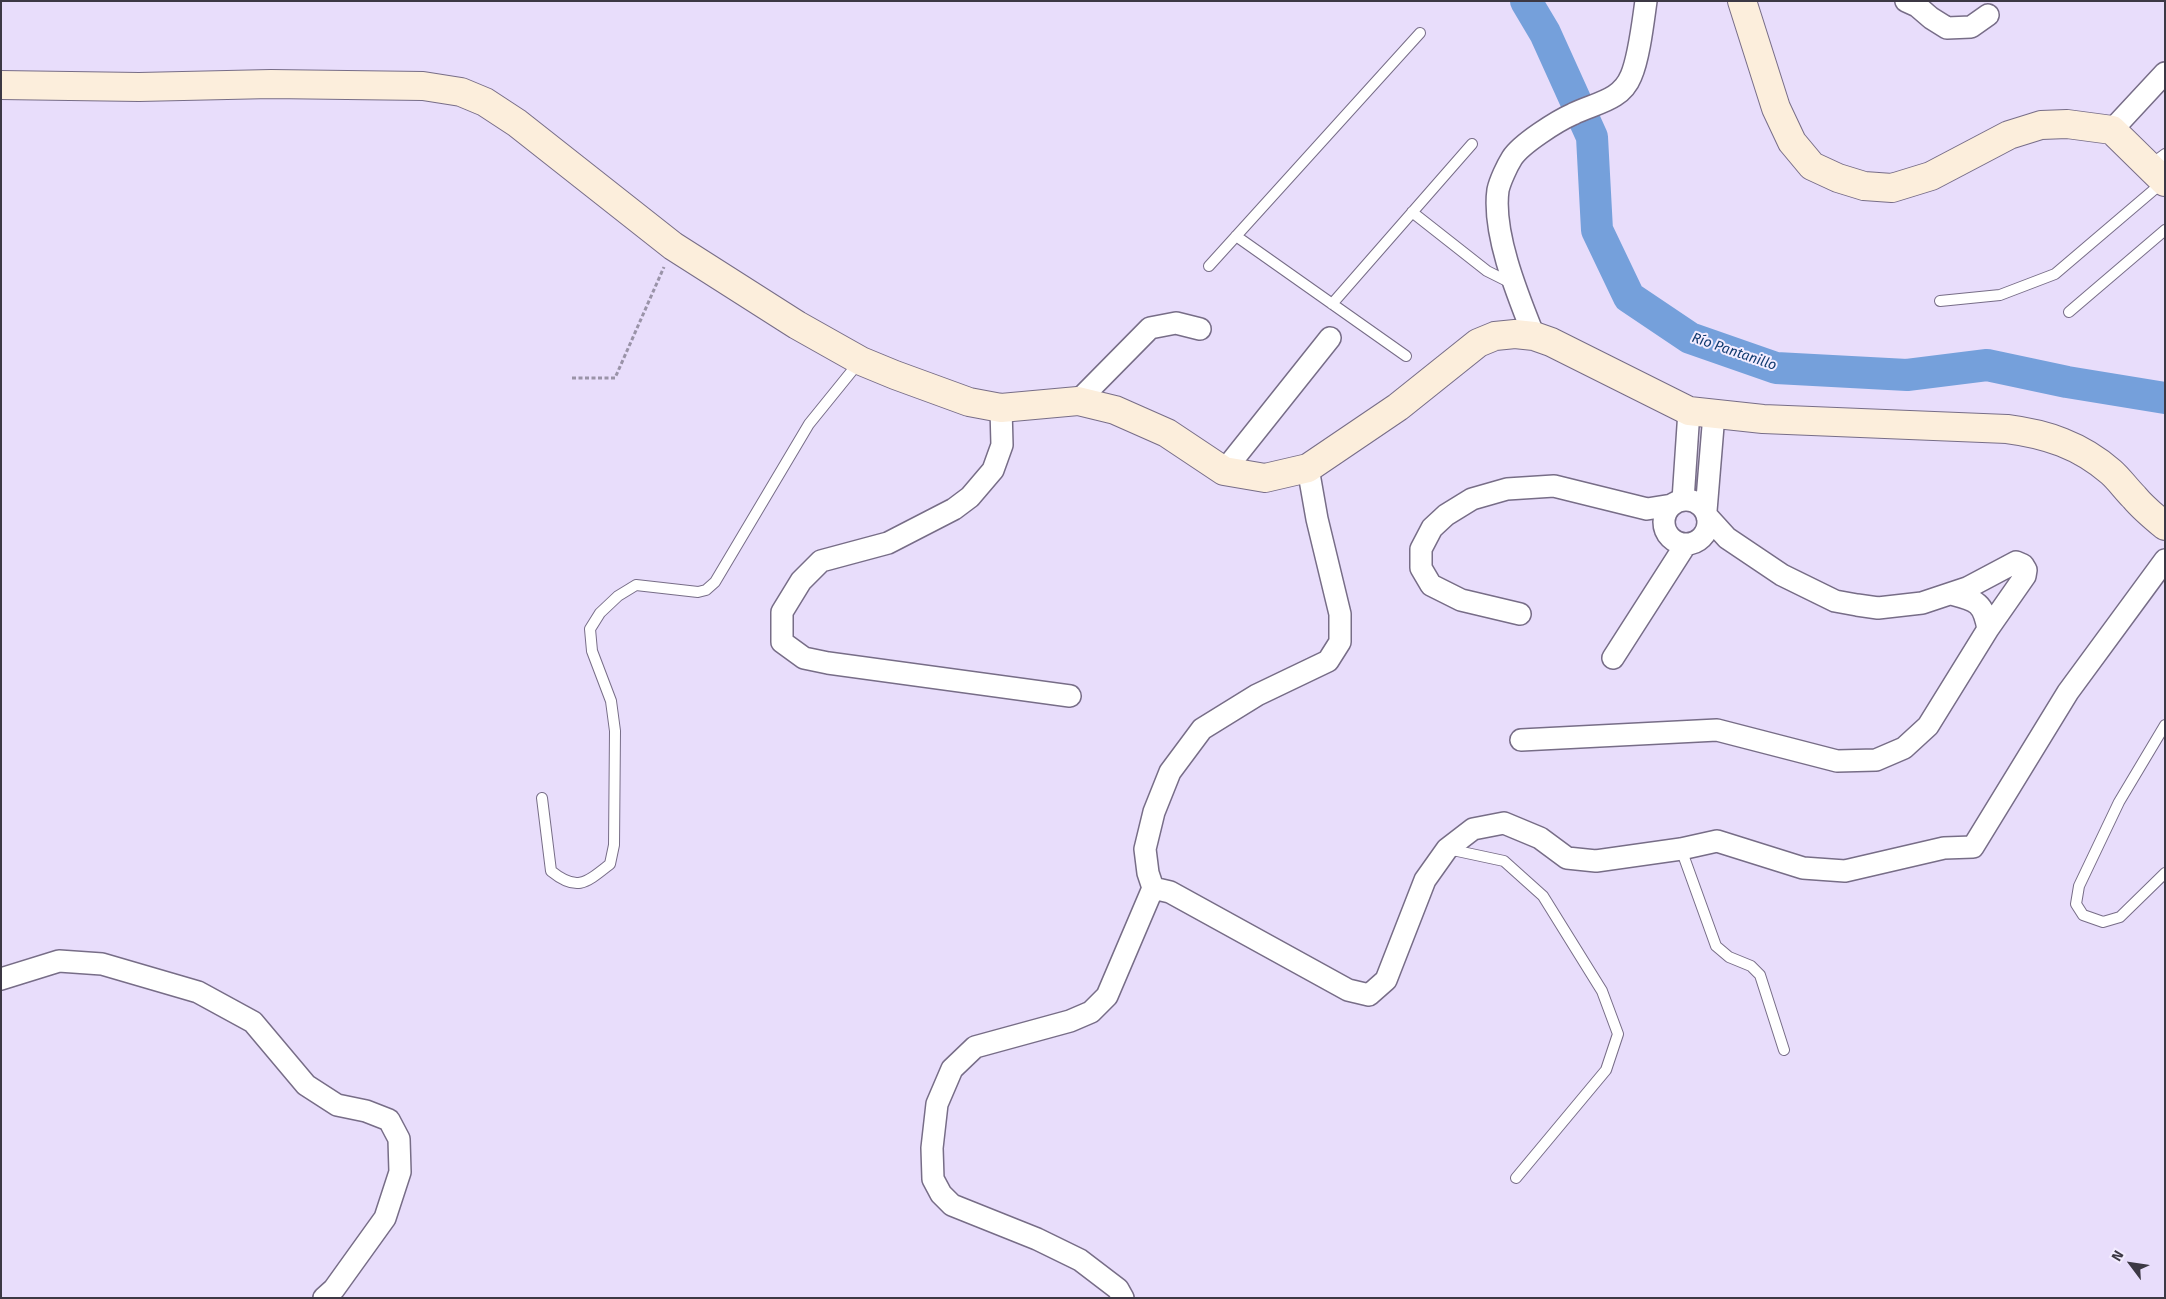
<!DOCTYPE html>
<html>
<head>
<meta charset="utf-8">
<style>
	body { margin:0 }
	#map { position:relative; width:2166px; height:1299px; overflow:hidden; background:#e8ddfb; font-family:"Fira Sans",sans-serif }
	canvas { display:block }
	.frame { position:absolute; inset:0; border:2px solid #3c3844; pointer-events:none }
	.north { position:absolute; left:2106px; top:1239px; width:50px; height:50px; -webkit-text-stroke:4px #f3ecff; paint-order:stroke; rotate:301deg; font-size:14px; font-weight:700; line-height:20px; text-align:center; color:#3c3844 }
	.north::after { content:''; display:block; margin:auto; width:18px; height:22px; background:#3c3844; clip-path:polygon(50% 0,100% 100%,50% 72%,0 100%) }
</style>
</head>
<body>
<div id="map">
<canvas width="2166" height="1299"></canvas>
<div class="frame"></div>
<div class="north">N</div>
</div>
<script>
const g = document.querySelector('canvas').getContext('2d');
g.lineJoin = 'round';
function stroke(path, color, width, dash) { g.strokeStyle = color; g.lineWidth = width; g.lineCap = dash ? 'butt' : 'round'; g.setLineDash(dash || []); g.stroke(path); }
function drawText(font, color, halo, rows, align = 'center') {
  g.font = font + ' "Fira Sans",sans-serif'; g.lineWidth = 4; g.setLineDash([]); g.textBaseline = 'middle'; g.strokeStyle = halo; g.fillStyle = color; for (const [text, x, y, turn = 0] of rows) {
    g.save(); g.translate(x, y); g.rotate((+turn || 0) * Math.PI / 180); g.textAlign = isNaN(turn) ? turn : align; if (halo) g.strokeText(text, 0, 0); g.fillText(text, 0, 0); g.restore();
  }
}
const river = new Path2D(`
	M1526 1 1545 33 1592 137 1597 230 1629 297 1690 338 1776 368 1907 375 1987 365 2067 382 2165 398`);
const path = new Path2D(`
	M572 378H615L664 267`);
const lane = new Path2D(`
	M2150 165 2165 154
	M1412 212 1487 271 1513 284
	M1236 236 1406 356
	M1209 266 1420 33
	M1940 301 2000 295 2055 274 2163 182
	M1332 304 1472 144
	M2069 312 2165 230
	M2165 725 2119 802 2079 886 2076 904 2083 915 2103 922 2120 917 2165 873
	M542 798 551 871C577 892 586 883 610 864L614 845 615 731 611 701 592 651 590 629 600 613 618 596 636 585 698 592 706 590 715 582 809 424 860 361
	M1448 849 1504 861 1543 896 1602 991 1618 1034 1606 1070 1516 1178
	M1681 849 1716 946 1729 957 1751 966 1760 975 1784 1050`);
const street = new Path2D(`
	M1906 1 1917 6 1931 18 1947 28 1971 27 1988 15
	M2112 130 2165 73
	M1534 336C1518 296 1492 233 1498 190 1500 181 1507 166 1512 158 1521 144 1557 121 1573 114 1595 103 1621 101 1631 76 1639 58 1643 22 1646 1
	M1078 401 1150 328 1176 323 1200 329
	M1001 408 1002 445 993 470 970 497 954 509 888 543 821 561 801 581 782 612V642L804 658 828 663 1070 696
	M1224 471 1330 338
	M1664 522a22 22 0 1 1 44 0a22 22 0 1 1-44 0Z
	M1683 500 1689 411
	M1706 511 1714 414
	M1707 516 1727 538 1782 575 1835 601 1857 605 1878 608 1922 603 1967 588 2016 562 2023 565 2026 570 2025 576 1988 629
	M1520 614 1461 600 1431 585 1421 568V549L1432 528 1446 515 1472 499 1507 489 1554 486 1647 509 1672 505
	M1613 658 1686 544
	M1521 740 1717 730 1837 761 1876 760 1904 748 1928 726 1988 629C1983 602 1977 601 1951 594
	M1153 888 1148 873 1145 849 1154 812 1170 772 1202 729 1257 695 1328 661 1340 642V614L1317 519 1308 468
	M1 979 59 961 102 964 198 992 253 1022 306 1085 337 1105 366 1111 389 1120 399 1139 400 1172 385 1218 334 1289 324 1298
	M1123 1298 1118 1289 1080 1260 1037 1239 952 1205 941 1194 933 1179 932 1148 937 1104 952 1069 975 1047 1070 1021 1091 1012 1107 996 1153 888 1170 892 1348 990 1369 995 1386 980 1425 880 1447 849 1473 829 1504 823 1540 838 1567 858 1596 861 1681 849 1717 841 1803 868 1845 871 1944 848 1973 847 2068 692 2165 560`);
const secondary = new Path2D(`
	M1742 1 1776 108 1792 142 1812 166 1838 178 1864 186 1892 188 1931 176 2009 135 2041 125 2067 124 2112 130 2165 182
	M1 85 139 87 271 84 423 86 461 92 485 102 517 123 673 246 797 325 861 361 895 375 969 402 1001 408 1078 401 1115 410 1167 433 1224 471 1265 478 1308 468 1398 407 1478 343 1495 336 1515 334 1534 336 1551 342 1689 411 1763 419 2007 429C2046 434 2080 445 2111 472 2119 479 2126 489 2134 497 2143 508 2154 517 2165 526`);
const waterNames = [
	["Río Pantanillo",1734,352,19]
];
stroke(river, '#75a0db', 32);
stroke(lane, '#776d87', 12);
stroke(street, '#776d87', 24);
stroke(secondary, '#776d87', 30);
stroke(path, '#9a93a8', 3, [4, 2.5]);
stroke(lane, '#fff', 10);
stroke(street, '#fff', 21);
stroke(secondary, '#fceedc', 28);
drawText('italic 14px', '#103a6f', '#f3ecff', waterNames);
</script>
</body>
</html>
